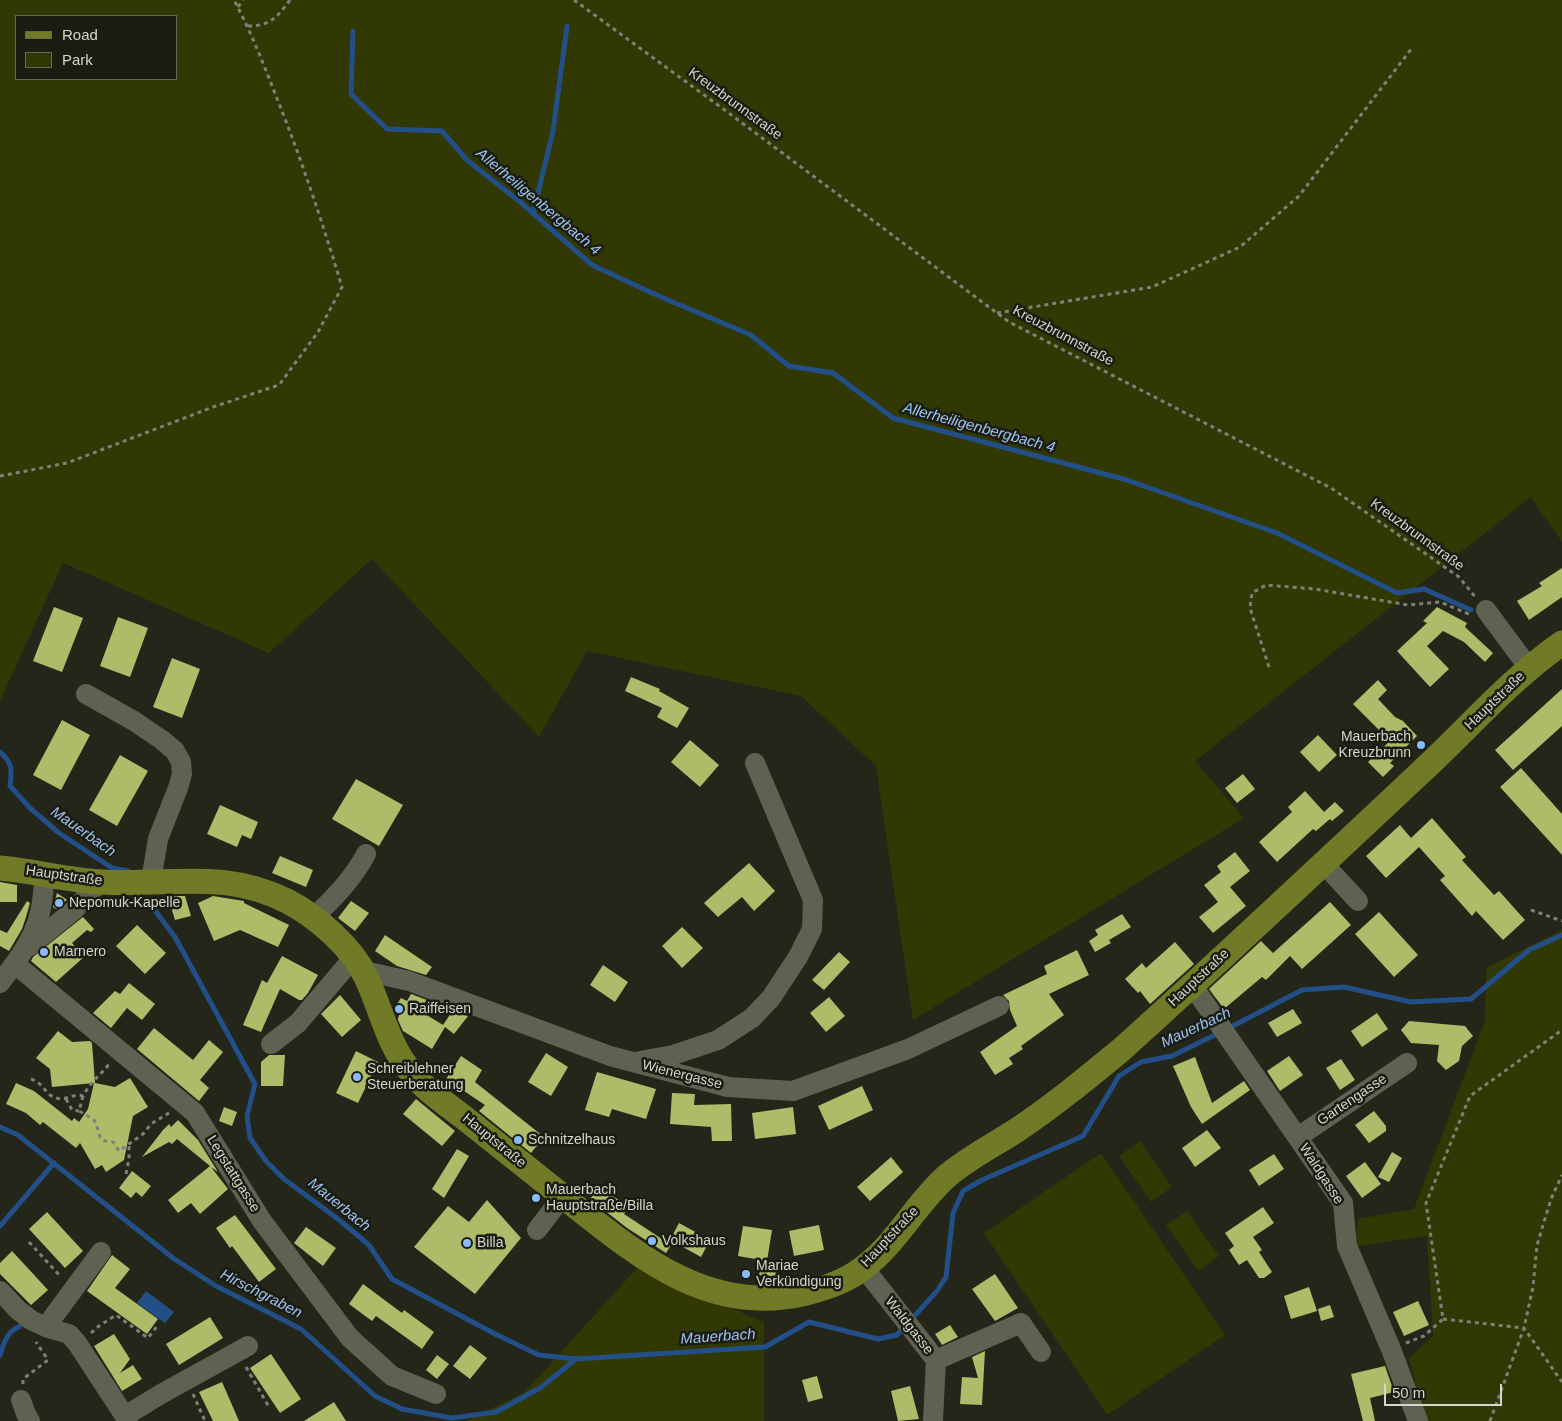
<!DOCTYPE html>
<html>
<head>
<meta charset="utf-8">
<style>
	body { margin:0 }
	#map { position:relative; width:1562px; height:1421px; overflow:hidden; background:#242619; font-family:Arial,sans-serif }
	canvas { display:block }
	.legend { position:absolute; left:15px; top:15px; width:162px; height:65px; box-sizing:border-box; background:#1a1d10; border:1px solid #64675c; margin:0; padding:6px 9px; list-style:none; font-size:15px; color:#d4d6ce }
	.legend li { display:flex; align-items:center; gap:10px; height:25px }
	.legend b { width:25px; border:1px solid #64675c }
	.scale { position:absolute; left:1384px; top:1384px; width:118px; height:22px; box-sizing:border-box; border:2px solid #d4d6ce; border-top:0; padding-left:6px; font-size:15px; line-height:18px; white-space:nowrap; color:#d4d6ce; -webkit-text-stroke:4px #1a1d10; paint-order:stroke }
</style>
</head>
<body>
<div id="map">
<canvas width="1562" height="1421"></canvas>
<ul class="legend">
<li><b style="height:6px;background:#717b27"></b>Road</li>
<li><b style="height:14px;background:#323803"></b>Park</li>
</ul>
<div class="scale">50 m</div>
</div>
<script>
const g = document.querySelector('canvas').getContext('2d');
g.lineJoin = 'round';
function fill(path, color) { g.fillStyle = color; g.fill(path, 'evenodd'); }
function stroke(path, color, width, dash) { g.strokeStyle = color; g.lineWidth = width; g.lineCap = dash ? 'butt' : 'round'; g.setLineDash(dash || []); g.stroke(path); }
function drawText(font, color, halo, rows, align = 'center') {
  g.font = font + ' Arial,sans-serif'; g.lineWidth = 5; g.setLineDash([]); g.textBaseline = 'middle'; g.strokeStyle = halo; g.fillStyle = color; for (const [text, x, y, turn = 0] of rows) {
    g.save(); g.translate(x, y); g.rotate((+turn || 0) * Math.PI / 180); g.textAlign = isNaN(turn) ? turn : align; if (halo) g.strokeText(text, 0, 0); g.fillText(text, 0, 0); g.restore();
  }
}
const green = new Path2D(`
	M0 0H1562V542L1531 497 1195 761 1244 818 913 1020 876 766 801 696 587 651 539 737 372 559 269 653 63 563 0 701ZM16 16H176V79H16Z
	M1562 930V1421H1425L1409 1358 1433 1336 1427 1236 1356 1246 1358 1219 1414 1209 1485 1021 1486 968Z
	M1140 1141 1172 1187 1151 1202 1119 1156Z
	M1101 1153 1225 1335 1107 1415 984 1233Z
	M1187 1211 1219 1256 1198 1271 1166 1225Z
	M637 1268 764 1322V1421H466L525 1392Z`);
const water = new Path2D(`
	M146 1291 174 1312 165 1323 137 1303Z`);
const stream = new Path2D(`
	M353 31 351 94 387 129 442 131 468 161 519 201 592 265 661 297 751 335 789 366 833 373 893 418 1127 480 1277 533 1397 593 1424 589 1471 610
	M533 214 553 131 567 26
	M0 752C13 764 12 769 10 786L30 808 59 833 112 868 128 871
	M136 892 153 908 175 937 255 1084 247 1116 250 1138 266 1161 284 1179 338 1219 369 1245 392 1279 497 1335 539 1355 576 1359 765 1347 809 1322 878 1339 897 1335 904 1327
	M1229 1028 1302 990 1344 987 1411 1002 1471 999 1529 950 1562 935
	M0 1127 18 1135 173 1258 216 1286 301 1329 375 1396 402 1409 452 1418 496 1412 540 1388 576 1359
	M0 1226 54 1163
	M910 1321 937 1291 946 1277 953 1213 963 1191 982 1180 1083 1136 1119 1076 1141 1062 1172 1056 1219 1033
	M0 1355C3 1347 4 1339 11 1332 15 1328 21 1327 24 1322L23 1321`);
const building = new Path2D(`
	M1562 568V597L1529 620 1517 601 1542 586 1539 583Z
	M54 607 83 618 62 672 33 661Z
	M1437 607 1467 623 1465 627 1493 653 1485 662 1464 642 1443 631 1427 646 1449 669 1430 687 1397 651 1427 623 1423 621Z
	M118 617 148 628 130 677 100 666Z
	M172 658 200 669 182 718 153 707Z
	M631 677 660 689 659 691 689 708 677 728 657 717 662 708 625 691Z
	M1378 680 1387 690 1378 699 1395 717 1403 721 1417 736 1390 763 1394 766 1383 777 1368 762 1393 738 1380 731 1353 704Z
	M1562 689V726L1513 770 1495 750Z
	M62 720 90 735 61 790 33 775Z
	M1318 735 1337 755 1319 772 1300 752Z
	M690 740 719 765 700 787 671 762Z
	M120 755 148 771 117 826 89 810Z
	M1521 768 1562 814V855L1500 787Z
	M1243 774 1255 789 1237 803 1225 788Z
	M356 779 403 805 379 846 332 819Z
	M1305 791 1324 812 1335 802 1344 811 1332 821 1330 819 1316 831 1313 829 1277 862 1259 842 1292 812 1288 807Z
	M220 805 258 822 251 839 242 835 237 847 207 834Z
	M1432 818 1466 857 1462 860 1494 895 1499 891 1525 920 1503 940 1476 911 1472 916 1440 880 1445 876 1419 847 1386 878 1366 856 1400 825 1411 838Z
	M1235 852 1250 871 1230 887 1246 906 1213 933 1199 917 1218 902 1204 885 1221 872 1217 866Z
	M280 856 313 870 306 887 272 873Z
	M749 863 775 891 754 911 742 897 718 917 704 903Z
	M0 882 17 885V902H0Z
	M57 893 67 900 56 909 53 907Z
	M173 896H185L191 916 175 920 168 897Z
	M213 896 244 901V903L289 925 278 947 240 930 214 941 198 903Z
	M27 901 30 903 26 917 22 929 9 951 0 946V930L7 933Z
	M351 901 369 913 355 931 338 918Z
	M1330 902 1351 925 1302 969 1290 956 1266 980 1262 977 1224 1009 1209 989 1261 941 1273 953Z
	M1379 912 1418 955 1394 977 1355 934Z
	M1122 914 1131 927 1109 940 1111 943 1095 952 1089 941 1098 935 1095 930Z
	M83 917 94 929 91 932 87 930 72 943 84 957 56 982 31 961 33 957Z
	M137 925 166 953 145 974 116 946Z
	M682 927 703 948 682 968 662 946Z
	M385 935 432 967 426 975 397 966 375 951Z
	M1175 942 1194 964 1150 1004 1140 991 1138 993 1125 979 1142 963 1146 968Z
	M1077 950 1089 975 1049 994 1064 1015 1021 1046 1023 1049 1009 1058 1013 1064 995 1075 980 1052 1017 1026 1010 1010 1009 1001 1003 995 1047 974 1044 966Z
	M839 952 850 962 824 990 812 980Z
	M282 956 318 975 308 993 302 1000H299L280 989 261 1032 243 1025 262 980 267 983Z
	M603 965 628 982 615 1002 590 985Z
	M129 983 155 1004 142 1020 127 1008 111 1028 93 1013 115 991 120 994Z
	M411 994 427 1000 420 1011 443 1025 453 1010 468 1016 454 1034 445 1027 432 1049 403 1031 398 1020V1018L400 1013 394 1009 401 998 407 1001Z
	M340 995 361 1020 342 1037 321 1014Z
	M829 997 845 1016 826 1032 810 1013Z
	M1293 1009 1302 1023 1277 1037 1268 1023Z
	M1377 1013 1388 1029 1362 1047 1351 1031Z
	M1409 1021 1465 1026 1473 1036 1462 1046 1459 1061 1446 1070 1437 1061 1439 1045 1411 1043 1401 1030Z
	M154 1028 193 1060 209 1040 223 1052 200 1080 209 1088 199 1101 137 1049Z
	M58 1031 72 1042 90 1041 92 1043 95 1083 115 1087 130 1078 148 1107 133 1116 124 1160 106 1172 102 1165 95 1169 80 1143 76 1148 43 1122 40 1125 26 1113 6 1104 16 1083 34 1091 72 1121 74 1118 79 1122 88 1109 94 1083 52 1087 50 1069 36 1058Z
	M356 1051 378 1062 358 1103 336 1093Z
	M546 1053 568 1067 551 1096 528 1082Z
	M269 1055H285L283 1086H261V1062Z
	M461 1056 482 1070 475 1082 544 1137 531 1153 479 1111 485 1105 446 1079Z
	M1289 1056 1303 1075 1280 1091 1267 1071Z
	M1195 1057 1212 1103 1244 1081 1250 1090 1202 1124 1191 1107 1173 1066Z
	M1341 1059 1355 1080 1340 1090 1326 1068Z
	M597 1072 656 1089 646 1119 612 1109 609 1117 585 1110Z
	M862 1086 873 1110 829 1130 818 1106Z
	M672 1093 695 1094 694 1105 731 1104 732 1141H712L711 1127 670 1124Z
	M416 1099 455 1131 442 1146 403 1114Z
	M224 1107 237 1112 232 1126 219 1121Z
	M793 1107 796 1134 755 1139 752 1113Z
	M1374 1111 1386 1126V1131L1369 1143 1355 1125Z
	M178 1120 198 1140 218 1172 211 1167 228 1189 200 1214 191 1203 178 1213 168 1200 210 1166 177 1139 172 1144 169 1142 142 1157 163 1130 169 1124 171 1127Z
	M1207 1130 1221 1148 1195 1167 1182 1148Z
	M457 1149 469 1156 444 1198 432 1189Z
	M1392 1152 1402 1158 1389 1182 1378 1177Z
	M1274 1154 1284 1169 1259 1186 1249 1170Z
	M891 1157 903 1172 870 1201 857 1187Z
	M1365 1162 1381 1184 1362 1198 1346 1176Z
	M132 1171 151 1186 142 1197 136 1192 131 1198 119 1188Z
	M600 1186 629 1208 624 1214 671 1245 666 1253 627 1228 590 1199Z
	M487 1200 521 1238 475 1294 414 1247 448 1206 469 1222Z
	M1263 1207 1274 1223 1253 1237 1262 1250 1259 1252 1272 1272 1264 1278H1259L1247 1260 1239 1265 1229 1250 1234 1246 1225 1233Z
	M47 1212 83 1251 65 1268 29 1229Z
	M235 1215 276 1269 259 1282 232 1246 230 1248 216 1228Z
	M679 1223 710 1240 701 1257 670 1240Z
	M819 1225 824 1250 794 1256 789 1231Z
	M743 1226 772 1230 767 1261 738 1256Z
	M306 1227 336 1248 323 1266 294 1243Z
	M12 1251 48 1290 31 1305 0 1274V1263Z
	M112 1255 130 1269 115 1288 158 1319 147 1334 87 1291Z
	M762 1260 778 1263 775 1277 759 1275Z
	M995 1274 1018 1308 995 1321 972 1289Z
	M363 1284 402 1313 404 1310 434 1332 422 1349 376 1316 372 1321 349 1304Z
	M1309 1287 1317 1311 1291 1319 1284 1296Z
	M1418 1301 1429 1325 1404 1336 1393 1312Z
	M1330 1305 1334 1317 1321 1321 1318 1309Z
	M210 1317 223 1338 179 1365 166 1344Z
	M950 1325 958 1337 942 1345 935 1334Z
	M114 1334 130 1359 120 1373 133 1365 142 1379 122 1391 94 1346Z
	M470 1345 487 1358 470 1379 453 1366Z
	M985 1351 982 1405 960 1404 962 1377 978 1378 972 1357Z
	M271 1354 301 1399 280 1413 250 1368Z
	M437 1355 449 1364 437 1379 426 1370Z
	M1385 1366 1394 1392 1370 1398 1375 1421H1363L1351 1374Z
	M817 1376 823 1398 808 1402 802 1380Z
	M222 1382 229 1398 239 1421H213L199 1392Z
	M910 1386 919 1419 898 1421 891 1391Z
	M334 1402 346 1421H304Z`);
const path = new Path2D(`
	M574 0 726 111 1009 322 1331 488 1459 577 1476 598
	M238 7 243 0
	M248 26C271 26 277 17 290 0
	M997 313 1152 287 1240 247 1299 196 1412 48
	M0 476 67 463 213 407 279 385 318 332 342 287C322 221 300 155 274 91 262 60 250 30 234 0
	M1269 667 1250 608 1252 593 1266 585 1315 589 1408 605 1440 602 1471 615
	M1531 910 1562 921
	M31 1079C44 1083 45 1095 56 1098 67 1101 73 1093 83 1096 91 1081 100 1076 110 1063
	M83 1096 79 1111 93 1119 96 1123 100 1137 105 1141 113 1142 119 1151 143 1134 151 1124 169 1113
	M66 1099 72 1110 79 1111
	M126 1174 129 1159V1146
	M29 1242 61 1277
	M1443 1319 1524 1328 1562 1382
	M91 1333 99 1326 116 1315 148 1338 158 1325
	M1406 1343 1424 1336 1443 1319 1426 1203 1470 1096 1562 1030
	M246 1367 269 1407
	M23 1384V1379L48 1360 36 1342
	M193 1394 205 1421
	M1490 1421 1524 1328 1533 1287 1537 1245 1551 1199 1562 1175`);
const minor = new Path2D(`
	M1486 610 1529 668
	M86 694 134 721 162 740 175 751 181 762 182 774 178 788 158 839 151 881
	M1323 863 1358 901
	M313 918C333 899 353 879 366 854
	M30 946 74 910 100 882
	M15 964 195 1113 262 1221 350 1338 392 1376 436 1394
	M364 971 409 981 610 1056 728 1087 793 1091 908 1049 999 1006
	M0 983C29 945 44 925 44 875
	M1192 985 1343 1203 1347 1246 1391 1349 1418 1421
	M271 1044 298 1023 354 957
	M640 1061 673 1055 718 1040 752 1018 771 998 798 957 812 929 813 900 755 763
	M1298 1137 1407 1063
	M537 1230 563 1196
	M864 1268 936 1360 933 1421
	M0 1291 18 1310 31 1320 48 1328 69 1334 77 1343 128 1421
	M48 1328 53 1317 101 1252
	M936 1360 1021 1323 1041 1352
	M21 1400 26 1414 30 1421
	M125 1416 161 1394 248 1346`);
const major = new Path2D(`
	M0 868C35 871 68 881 103 882 170 886 222 869 287 901 316 916 352 947 366 977 381 1008 387 1043 410 1071 425 1090 448 1105 467 1120 500 1146 532 1172 565 1198 636 1254 708 1317 806 1293 826 1288 847 1281 863 1268 897 1243 916 1203 947 1176 968 1158 994 1145 1017 1130 1053 1106 1087 1078 1121 1050 1222 959 1321 866 1420 773 1467 730 1509 680 1562 643`);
const markers = [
	[1421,745,5,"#8abafc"],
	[59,903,5,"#8abafc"],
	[44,952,5,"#8abafc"],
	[399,1009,5,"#8abafc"],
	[357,1077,5,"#8abafc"],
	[518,1140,5,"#8abafc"],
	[536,1198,5,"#8abafc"],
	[652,1241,5,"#8abafc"],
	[467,1243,5,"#8abafc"],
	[746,1274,5,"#8abafc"]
];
const streetNames = [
	["Kreuzbrunnstraße",735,104,36],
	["Kreuzbrunnstraße",1063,336,28],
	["Kreuzbrunnstraße",1417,535,36],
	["Hauptstraße",1495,701,-44],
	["Hauptstraße",64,876,8],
	["Hauptstraße",1199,978,-43],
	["Wienergasse",682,1075,14],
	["Gartengasse",1352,1100,-34],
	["Hauptstraße",494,1141,39],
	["Legstattgasse",233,1174,58],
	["Waldgasse",1321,1174,57],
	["Hauptstraße",890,1237,-47],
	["Waldgasse",909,1326,52]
];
const poiNames = [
	["Mauerbach",1411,737,"right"],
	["Kreuzbrunn",1411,753,"right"],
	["Nepomuk-Kapelle",69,903],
	["Marnero",54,952],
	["Raiffeisen",409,1009],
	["Schreiblehner",367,1069],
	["Steuerberatung",367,1085],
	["Schnitzelhaus",528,1140],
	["Mauerbach",546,1190],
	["Hauptstraße/Billa",546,1206],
	["Volkshaus",662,1241],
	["Billa",477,1243],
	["Mariae",756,1266],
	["Verkündigung",756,1282]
];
const waterNames = [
	["Allerheiligenbergbach 4",538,202,40],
	["Allerheiligenbergbach 4",979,428,15],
	["Mauerbach",83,832,35],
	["Mauerbach",1196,1028,-25],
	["Mauerbach",339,1205,39],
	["Hirschgraben",261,1294,27],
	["Mauerbach",718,1337,-4]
];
fill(green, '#323803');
fill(water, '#234f89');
stroke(stream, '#234f89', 5);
fill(building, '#aebc69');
stroke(path, '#7f8176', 3, [4, 4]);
stroke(minor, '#5f6253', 20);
stroke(major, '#717b27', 25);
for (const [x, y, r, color] of markers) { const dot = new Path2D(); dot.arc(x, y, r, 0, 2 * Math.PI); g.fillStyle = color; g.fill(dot); stroke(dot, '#1a1d10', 2); }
drawText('14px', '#d4d6ce', '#1a1d10', streetNames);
drawText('14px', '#d4d6ce', '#1a1d10', poiNames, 'left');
drawText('italic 15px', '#9dc2f6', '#1a1d10', waterNames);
</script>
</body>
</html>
